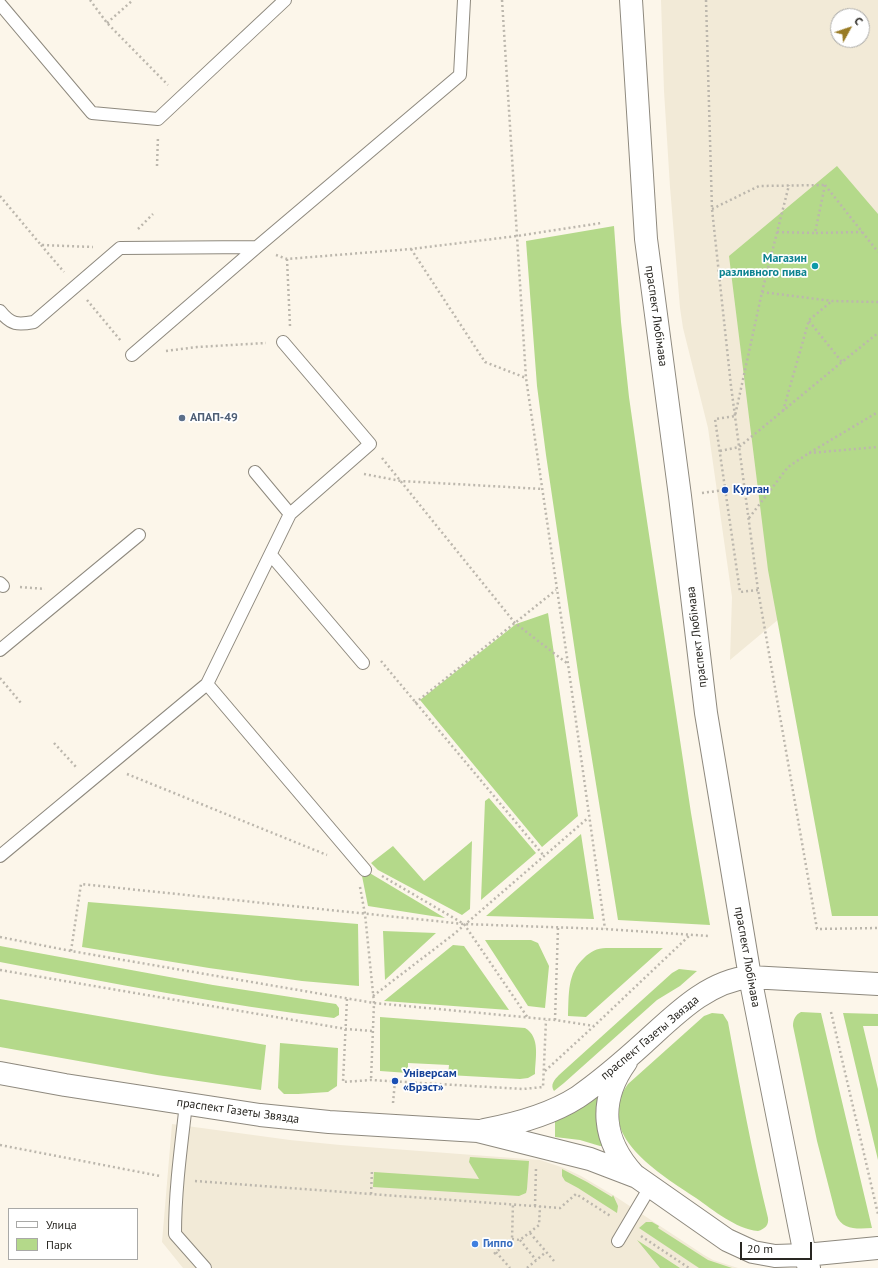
<!DOCTYPE html>
<html>
<head>
<meta charset="utf-8">
<style>
	body { margin:0 }
	#map { position:relative; width:878px; height:1268px; overflow:hidden; background:#fcf6ea; font-family:"PT Sans",sans-serif }
	canvas { display:block }
	.legend { position:absolute; left:8px; top:1208px; width:130px; height:52px; box-sizing:border-box; background:#fff; border:1px solid #a9a9a7; margin:0; padding:5px 7px; list-style:none; font-size:12px; color:#292722 }
	.legend li { display:flex; align-items:center; gap:8px; height:20px }
	.legend b { width:20px; border:1px solid #a9a9a7 }
	.north { position:absolute; left:830px; top:8px; width:40px; height:40px; box-sizing:border-box; background:#fff; border:1px solid #a9a9a7; border-radius:50%; rotate:50deg; font-size:11px; font-weight:700; line-height:16px; text-align:center; color:#292722 }
	.north::after { content:''; display:block; margin:auto; width:14px; height:18px; background:#997b24; clip-path:polygon(50% 0,100% 100%,50% 72%,0 100%) }
	.scale { position:absolute; left:740px; top:1242px; width:72px; height:18px; box-sizing:border-box; border:2px solid #292722; border-top:0; padding-left:5px; font-size:12px; line-height:14px; white-space:nowrap; color:#292722; -webkit-text-stroke:3px #fff; paint-order:stroke }
</style>
</head>
<body>
<div id="map">
<canvas width="878" height="1268"></canvas>
<ul class="legend">
<li><b style="height:5px;background:#fff"></b>Улица</li>
<li><b style="height:11px;background:#b4d98a"></b>Парк</li>
</ul>
<div class="north">С</div>
<div class="scale">20 m</div>
</div>
<script>
const g = document.querySelector('canvas').getContext('2d');
g.lineJoin = 'round';
function fill(path, color) { g.fillStyle = color; g.fill(path, 'evenodd'); }
function stroke(path, color, width, dash) { g.strokeStyle = color; g.lineWidth = width; g.lineCap = dash ? 'butt' : 'round'; g.setLineDash(dash || []); g.stroke(path); }
function drawText(font, color, halo, rows, align = 'center') {
  g.font = font + ' "PT Sans",sans-serif'; g.lineWidth = 3.5; g.setLineDash([]); g.textBaseline = 'middle'; g.strokeStyle = halo; g.fillStyle = color; for (const [text, x, y, turn = 0] of rows) {
    g.save(); g.translate(x, y); g.rotate((+turn || 0) * Math.PI / 180); g.textAlign = isNaN(turn) ? turn : align; if (halo) g.strokeText(text, 0, 0); g.fillText(text, 0, 0); g.restore();
  }
}
const built = new Path2D(`
	M661 0H878V536L730 660 732 597 708 428 683 328 680 308 670 187 664 91ZM838 16H862V40H838Z
	M172 1124 290 1140 340 1145 540 1160 564 1168 581 1176 613 1195 704 1255 713 1260 738 1268H183L162 1242Z`);
const green = new Path2D(`
	M837 166 878 214V916H832L768 570 729 256Z
	M614 226 621 322 629 397 642 488 691 813 710 925 618 920 579 679 546 455 537 386 526 241Z
	M548 613 578 816 542 847 420 700 516 624Z
	M489 798 536 853 481 900 485 801Z
	M581 834 594 919 486 916Z
	M472 841 470 909 462 915 378 870 371 863 393 846 424 881Z
	M368 872 445 918 368 906 362 876Z
	M88 902 358 924 359 986 302 981 209 968 82 947Z
	M383 931 436 933 385 980Z
	M485 940H531L538 943 549 966 545 1008 528 1006Z
	M453 945 464 946 509 1010 384 1001Z
	M0 946 213 985 336 1004 339 1008V1015L334 1018C222 1005 111 983 0 962Z
	M606 948H663L586 1017 568 1016C569 995 567 973 584 958 590 952 597 948 606 948Z
	M679 969 697 971 680 986 657 1000 564 1083 554 1091C550 1085 554 1080 559 1075L672 973Z
	M0 999 266 1045 261 1090 157 1075 0 1047Z
	M801 1012 821 1013 872 1228C857 1229 842 1230 836 1215L817 1141 793 1026C793 1020 795 1015 801 1012Z
	M712 1013 723 1014 728 1022C740 1087 752 1153 768 1218 769 1225 765 1229 758 1231 736 1229 713 1210 696 1198 662 1175 591 1134 628 1084L704 1016Z
	M843 1013 878 1014V1026H863L878 1089V1160Z
	M380 1017 525 1028C541 1037 535 1059 535 1074L528 1078 520 1079 448 1075 449 1065 408 1063V1073L380 1071Z
	M280 1043 338 1048 337 1086 328 1092 298 1094H284L278 1088Z
	M596 1096H599L604 1146H600L580 1140 555 1137V1121C571 1115 583 1107 596 1096Z
	M470 1157 529 1161 527 1189 526 1193 519 1196 373 1187 374 1172 479 1179 469 1162Z
	M562 1169 587 1182 612 1197 613 1195 618 1206 617 1213 578 1188 565 1181 562 1176Z
	M646 1222H652L659 1226 658 1228 708 1260 732 1268H699L639 1228Z
	M637 1240 680 1268H660Z`);
const path = new Path2D(`
	M90 0 107 23 168 85
	M502 0 526 378 568 664 605 929
	M706 0 712 209 731 386 758 590 817 929 878 928
	M107 23 133 0
	M157 166 158 136
	M825 185 815 233 862 232
	M825 185 878 252
	M0 196 41 245 93 247
	M712 209 759 186 825 185
	M138 229 153 214
	M777 232 815 233
	M41 245 64 272
	M411 249 485 362 526 378
	M276 255 287 259 411 249 517 236 601 223
	M287 259 290 326
	M762 292 832 301 878 302
	M87 300 121 341
	M809 321 842 362
	M166 351 197 347 266 343
	M783 411 809 320 832 301
	M720 451 739 447 842 362 878 333
	M809 453 878 447
	M382 458 515 623 568 664
	M364 474 401 481 543 489
	M702 493 725 490
	M749 518 788 467 809 453 878 412
	M20 587 45 589
	M758 590 740 592 715 419 735 416 762 292 789 185
	M381 661 544 856
	M0 678 21 703
	M415 703 556 590
	M54 743 77 768
	M127 774 327 855
	M382 876 464 924 528 1018
	M360 887 365 914 374 1003 371 1080
	M0 937 71 951 374 1003 555 1020 594 1026
	M71 951 81 884 464 924 605 929 709 936
	M0 970 346 1029 373 1031
	M373 996 454 934 588 818
	M347 999 343 1082 371 1080 523 1089 543 1087 546 1020
	M831 1012 878 1214
	M555 1020 558 928
	M545 1071 594 1026 690 935
	M393 1103 395 1081
	M0 1145 160 1176
	M195 1181 560 1208 576 1194 612 1217
	M371 1194 372 1170
	M535 1206 536 1168
	M530 1233 554 1261
	M641 1236 689 1268
	M512 1239 520 1240 539 1225 540 1206
	M520 1240 536 1260
	M496 1252 510 1268
	M494 1254 512 1239 513 1204
	M527 1268 546 1252`);
const service = new Path2D(`
	M0 4 92 113 158 119 285 0
	M0 311C11 325 18 325 34 322L120 248 257 247
	M132 355 257 247 460 75 464 0
	M255 472 290 514
	M271 555 363 663
	M0 583 3 586
	M0 650 139 535
	M207 684 365 870
	M0 856 207 684 290 514 370 444 283 342
	M186 1104C181 1147 175 1190 175 1234L205 1268
	M618 1241 650 1187`);
const secondary = new Path2D(`
	M631 0 646 239 680 496 706 713 750 977 805 1255 809 1268
	M626 1062C598 1101 602 1141 635 1176
	M0 1073 65 1085 260 1115 329 1122 478 1131 590 1159 637 1177 727 1240 753 1252 775 1256 805 1255 878 1248
	M484 1130C516 1124 550 1115 578 1097 601 1081 623 1062 644 1043 674 1016 707 981 750 977L878 984`);
const markers = [
	[815,266,4,"#0f9aa8"],
	[182,418,4,"#5c6f8a"],
	[725,490,4,"#1a4fb4"],
	[395,1081,4,"#1a4fb4"],
	[475,1244,4,"#3f7fe0"]
];
const cultureNames = [
	["Магазин",807,259],
	["разливного пива",807,273]
];
const streetNames = [
	["праспект Любімава",656,316,82],
	["праспект Любімава",697,637,-97],
	["праспект Любімава",747,957,80],
	["праспект Газеты Звязда",650,1038,-40],
	["праспект Газеты Звязда",238,1111,8]
];
const serviceNames = [
	["АПАП-49",190,418]
];
const transitNames = [
	["Курган",733,490],
	["Універсам",403,1074],
	["«Брэст»",403,1088]
];
const shopNames = [
	["Гиппо",483,1244]
];
fill(built, '#f2ead7');
fill(green, '#b4d98a');
stroke(service, '#8e897e', 14);
stroke(secondary, '#8e897e', 24);
stroke(path, '#bcb7ad', 2.5, [2, 3]);
stroke(service, '#fff', 12);
stroke(secondary, '#fff', 22);
for (const [x, y, r, color] of markers) { const dot = new Path2D(); dot.arc(x, y, r, 0, 2 * Math.PI); g.fillStyle = color; g.fill(dot); stroke(dot, '#fff', 1.5); }
drawText('bold 12px', '#0d838f', '#fff', cultureNames, 'right');
drawText('12px', '#292722', '#fff', streetNames);
drawText('bold 12px', '#4e5e75', '#fff', serviceNames, 'left');
drawText('bold 12px', '#164399', '#fff', transitNames, 'left');
drawText('bold 12px', '#366cbe', '#fff', shopNames, 'left');
</script>
</body>
</html>
